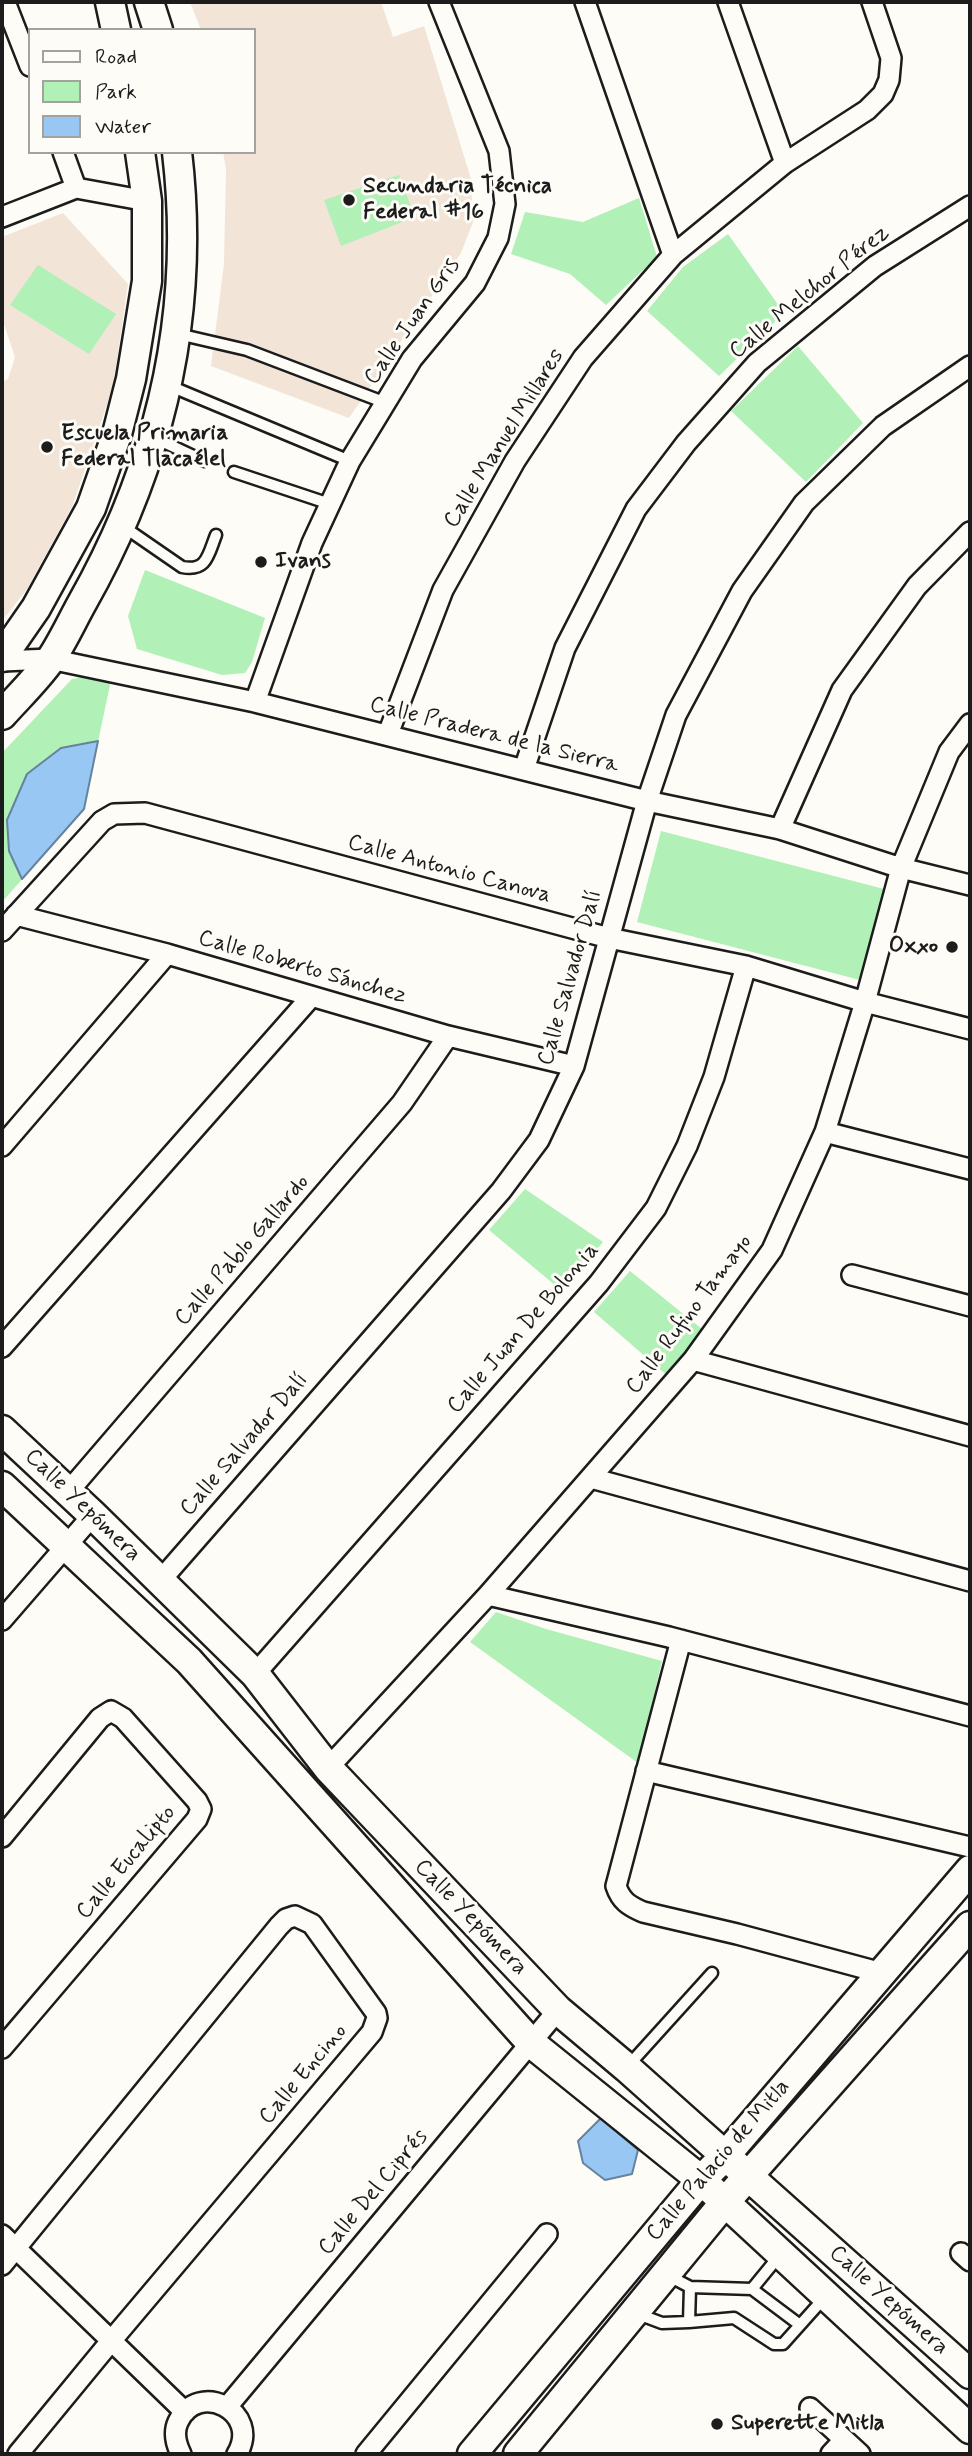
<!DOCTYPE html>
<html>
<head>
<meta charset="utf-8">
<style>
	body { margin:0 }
	#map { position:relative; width:972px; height:2456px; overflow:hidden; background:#fdfcf7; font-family:Mynerve,sans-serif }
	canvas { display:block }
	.frame { position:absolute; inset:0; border:4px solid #1c1c1c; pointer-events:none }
	.legend { position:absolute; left:28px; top:28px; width:228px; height:126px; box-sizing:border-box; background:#fdfcf7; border:2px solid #a3a29f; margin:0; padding:9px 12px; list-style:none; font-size:21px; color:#1c1c1c }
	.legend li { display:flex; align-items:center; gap:14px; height:35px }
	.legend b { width:35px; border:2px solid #a3a29f }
</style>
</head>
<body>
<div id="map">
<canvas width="972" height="2456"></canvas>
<div class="frame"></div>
<ul class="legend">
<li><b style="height:9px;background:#fdfcf7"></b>Road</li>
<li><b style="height:19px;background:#b1f0b7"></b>Park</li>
<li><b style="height:19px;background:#98c7f4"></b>Water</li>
</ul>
</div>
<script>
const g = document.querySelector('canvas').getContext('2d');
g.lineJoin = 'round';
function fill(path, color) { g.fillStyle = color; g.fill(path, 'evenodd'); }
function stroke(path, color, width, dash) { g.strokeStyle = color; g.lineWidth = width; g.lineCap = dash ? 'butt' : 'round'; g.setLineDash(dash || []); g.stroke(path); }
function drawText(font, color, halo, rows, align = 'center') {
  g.font = font + ' Mynerve,sans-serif'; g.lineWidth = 6; g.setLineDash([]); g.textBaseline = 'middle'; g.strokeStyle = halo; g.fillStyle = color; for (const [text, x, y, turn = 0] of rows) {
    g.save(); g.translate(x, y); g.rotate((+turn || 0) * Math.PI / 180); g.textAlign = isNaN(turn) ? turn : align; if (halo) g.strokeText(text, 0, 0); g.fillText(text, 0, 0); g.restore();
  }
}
const built = new Path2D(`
	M190 2H381L393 37 424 26 471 179 473 222 461 253 349 418 211 366 224 264 226 169 223 152H254V30H201Z
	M63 213 128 284 113 387 72 507 27 589 2 621V382L8 379 15 357 2 318V237Z`);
const green = new Path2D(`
	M399 175 415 217 341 246 324 200Z
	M639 198 657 257 606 305 570 274 511 254 525 212 583 222Z
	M728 234 784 313 719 376 647 311 683 267Z
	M38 265 116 314 89 354 10 305Z
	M798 346 863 423 806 482 731 411Z
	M145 570 265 618 252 662 245 673 222 675 137 649 128 616Z
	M96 674 111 680 84 809 2 902V753L72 679Z
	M661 831 884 889 860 980 637 922Z
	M525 1189 603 1242 562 1291 489 1230Z
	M630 1271 707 1333 670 1378 594 1312Z
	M496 1612 546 1629 662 1661 638 1763 470 1642Z`);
const water = new Path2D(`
	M98 741 84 809 22 879 9 851 7 820 27 774 61 748Z
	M601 2118 638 2150 632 2174 605 2180 583 2163 578 2141Z`);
const service = new Path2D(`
	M178 334 247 350 386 403
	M170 386 350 461
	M157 439 204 461
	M234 472 330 504
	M124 527 182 567C207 572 208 555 216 535
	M628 2066 712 1973
	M669 2276 690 2287 752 2289 779 2256
	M690 2287 689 2322 734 2318 774 2344H783L800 2325 752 2289
	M638 2314 662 2323 689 2322
	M800 2325 825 2297`);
const minor = new Path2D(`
	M5 2 30 66
	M585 2 673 255
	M728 2 785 163
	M63 152 76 188
	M2 217 76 188 147 201
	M2 661 50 659 255 702 647 801 780 829 901 868 970 885
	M255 702 312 543 350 461 412 359 475 283 498 238 505 204 499 151 439 2
	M388 734 443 590 515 461 583 358 673 255 785 163 867 110 883 94 889 80 891 58 872 2
	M524 769 565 648 636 509 686 443 757 363 875 266 970 206
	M780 829 842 690 917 586 970 532
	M16 915 167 954 448 1036 574 1066
	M2 931 102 821 114 814 145 813 609 938 746 966 865 1002 970 1029
	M825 1132 970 1169
	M2 1146 167 954
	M852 1275 970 1306
	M2 1347 311 997
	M693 1360 970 1436
	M591 1478 970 1581
	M68 1492 402 1103 448 1036
	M160 1581 501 1191 539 1140 574 1066 647 801 676 715 742 591 804 503 883 426 970 366
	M488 1595 669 1637 970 1716
	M2 1620 93 1515
	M681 1640 616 1886C621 1901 629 1906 643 1912L737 1934 882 1973
	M255 1674 599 1283 656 1208 687 1146 714 1077 746 966
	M328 1768 488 1595 693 1360 772 1250 825 1132 865 1002 901 868 949 752 970 724
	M646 1771 970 1847
	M2 1837 100 1718 111 1711 123 1718 197 1801 201 1809 197 1819 2 2048
	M2 2235 185 2412
	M961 2253 970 2261
	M2 2265 279 1926 286 1919 295 1916 312 1924 376 2013 377 2018 372 2032 111 2341 18 2454
	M227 2407 558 2010
	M810 2408 860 2454
	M181 2454C176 2444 173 2433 178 2422 198 2379 262 2412 237 2454
	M366 2454 547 2234
	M831 2454 844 2440`);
const secondary = new Path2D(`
	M110 2 116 30
	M149 2 158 30
	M2 657 36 608 91 508 117 434 131 379 147 281V201L140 152
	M2 715C18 697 37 679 51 659 63 641 72 621 82 603 161 463 196 312 177 152
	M2 1430 93 1515 255 1674 328 1768 558 2010 627 2068 970 2374
	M2 1486 189 1661 531 2043 701 2180 970 2429
	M472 2454 701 2180 725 2156 970 1870
	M518 2454 725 2202 970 1926`);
const markers = [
	[349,200,7,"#1c1c1c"],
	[47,447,7,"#1c1c1c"],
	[261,562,7,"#1c1c1c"],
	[952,947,7,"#1c1c1c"],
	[717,2424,7,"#1c1c1c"]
];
const poiNames = [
	["Secundaria Técnica",363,187],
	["Federal #16",363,213],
	["Escuela Primaria",61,434],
	["Federal Tlacaélel",61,460],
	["Ivans",275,562],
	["Oxxo",938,947,"right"],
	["Superette Mitla",731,2424]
];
const streetNames = [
	["Calle Melchor Pérez",810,293,-39],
	["Calle Juan Gris",413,322,-55],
	["Calle Manuel Millares",505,439,-58],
	["Calle Pradera de la Sierra",494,736,14],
	["Calle Antonio Canova",449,870,15],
	["Calle Roberto Sánchez",302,968,16],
	["Calle Salvador Dalí",571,978,-74],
	["Calle Pablo Gallardo",243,1251,-49],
	["Calle Rufino Tamayo",690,1315,-53],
	["Calle Juan De Bolonia",524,1329,-49],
	["Calle Salvador Dalí",245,1445,-49],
	["Calle Yepómera",82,1506,44],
	["Calle Eucalipto",127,1863,-50],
	["Calle Yepómera",470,1918,46],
	["Calle Encino",304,2075,-50],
	["Calle Palacio de Mitla",719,2161,-49],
	["Calle Del Ciprés",374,2193,-50],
	["Calle Yepómera",888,2301,42]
];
fill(built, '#f2e4d7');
fill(green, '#b1f0b7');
fill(water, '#98c7f4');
stroke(water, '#66839e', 2);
stroke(service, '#1c1c1c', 15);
stroke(minor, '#1c1c1c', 24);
stroke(secondary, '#1c1c1c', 33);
stroke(service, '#fdfcf7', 10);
stroke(minor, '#fdfcf7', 19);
stroke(secondary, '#fdfcf7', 28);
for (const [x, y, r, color] of markers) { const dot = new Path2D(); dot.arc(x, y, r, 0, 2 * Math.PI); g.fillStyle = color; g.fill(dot); stroke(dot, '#fdfcf7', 2.5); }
drawText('bold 23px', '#1c1c1c', '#fdfcf7', poiNames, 'left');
drawText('23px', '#1c1c1c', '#fdfcf7', streetNames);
</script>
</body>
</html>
